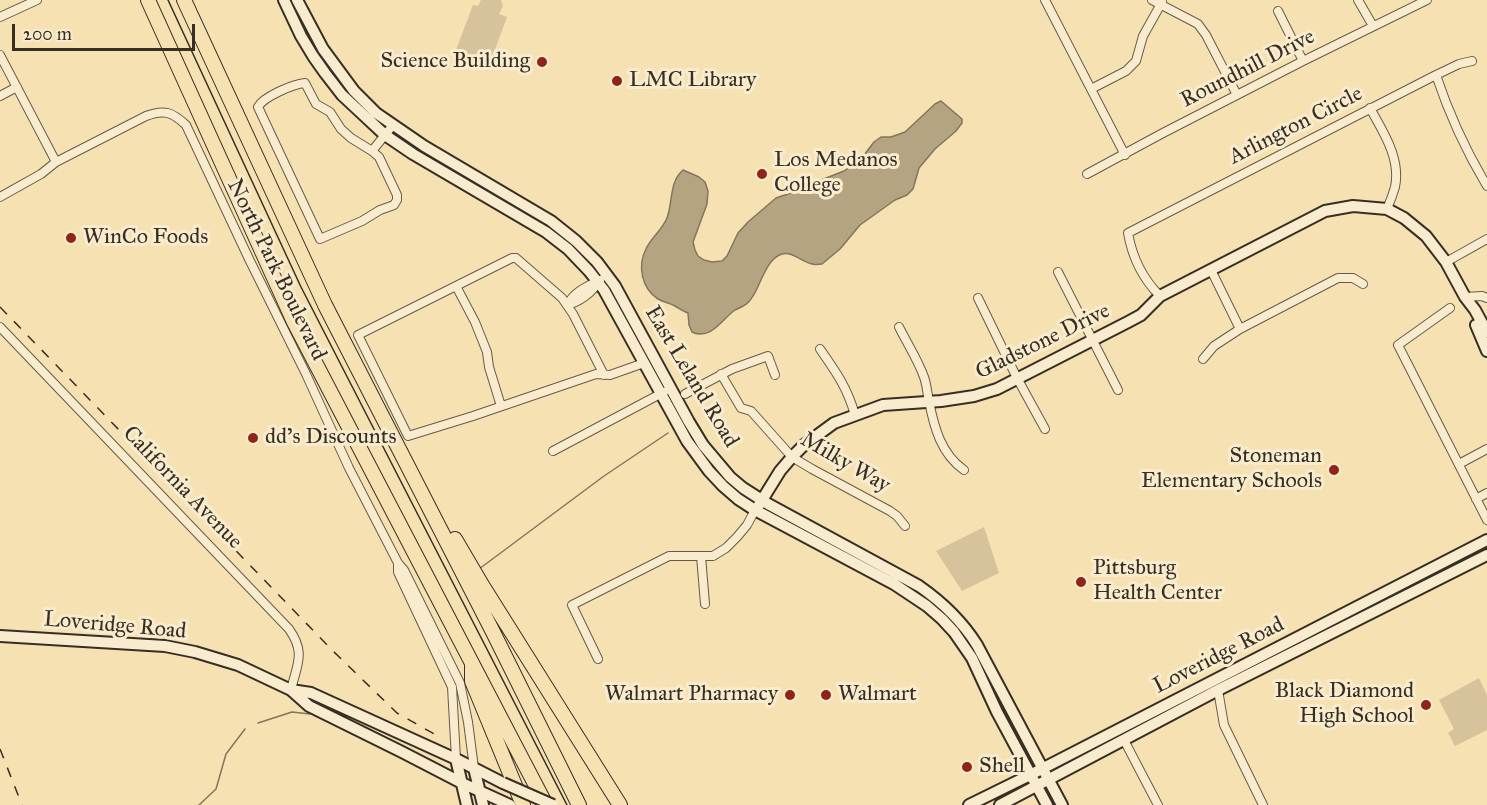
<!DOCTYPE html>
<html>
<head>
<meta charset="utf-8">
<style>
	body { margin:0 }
	#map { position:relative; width:1487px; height:805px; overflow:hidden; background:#f6e1b3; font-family:"IM FELL Great Primer",serif }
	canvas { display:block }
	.scale { position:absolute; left:12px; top:24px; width:183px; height:27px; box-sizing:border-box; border:3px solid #372e24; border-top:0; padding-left:8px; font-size:18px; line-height:21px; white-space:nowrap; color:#372e24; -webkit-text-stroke:4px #f9ecce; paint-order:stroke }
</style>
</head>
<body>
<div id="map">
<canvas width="1487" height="805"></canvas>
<div class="scale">200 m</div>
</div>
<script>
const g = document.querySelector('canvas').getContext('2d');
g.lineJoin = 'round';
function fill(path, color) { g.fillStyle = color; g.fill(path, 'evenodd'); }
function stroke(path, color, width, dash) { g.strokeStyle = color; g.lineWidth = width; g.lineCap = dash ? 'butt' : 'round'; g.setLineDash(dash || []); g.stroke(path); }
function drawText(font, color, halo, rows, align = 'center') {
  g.font = font + ' "IM FELL Great Primer",serif'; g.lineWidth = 6; g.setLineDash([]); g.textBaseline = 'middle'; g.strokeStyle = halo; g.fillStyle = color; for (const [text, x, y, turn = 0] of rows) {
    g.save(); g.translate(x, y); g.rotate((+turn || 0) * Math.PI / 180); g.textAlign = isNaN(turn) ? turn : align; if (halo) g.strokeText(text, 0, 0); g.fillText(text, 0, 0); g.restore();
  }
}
const green = new Path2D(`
	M481 0H501L503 6 499 14 507 17 487 71 453 58 473 5 478 6Z
	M984 527 999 573 962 591 936 551Z
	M1479 678 1487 695V730L1455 746 1448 733 1454 729 1439 700Z`);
const water = new Path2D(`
	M941 101 962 119V123L956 131 935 149 919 168 913 189 907 195 895 200 860 225 840 249 822 264C819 264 815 265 812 264 802 262 792 251 782 254 766 259 761 284 753 296 748 305 743 306 735 310 722 319 711 341 692 332L689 325 688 313C682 311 680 309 675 306 670 303 663 302 658 299 642 289 637 266 646 249 651 238 662 230 667 218 673 202 669 182 683 170L699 177 705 182 708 191 707 204 693 242 695 250 698 256 704 260 712 262 722 261 727 256 738 233 748 222 776 198 794 192 802 188 811 186 816 182 844 171 861 159 874 142 881 137H891L905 132 935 104Z`);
const stream = new Path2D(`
	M479 569 604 476 668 433
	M258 723 292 712 310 714
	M199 805 216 789 226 754 245 729`);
const street = new Path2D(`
	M1045 0 1125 155
	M1152 0 1198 24 1206 35 1237 95
	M1358 0 1373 26
	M1278 11 1303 61
	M0 17 37 0
	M0 55 56 162
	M1436 75C1449 114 1466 151 1487 186
	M305 83 316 104 330 112 341 129 351 138 372 151 379 157 397 195V200L394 205 380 210 362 221 320 239 258 107C263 97 293 84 305 83Z
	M1091 89 1126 71 1136 61 1143 36 1162 2
	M0 96 17 87
	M1370 108C1383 132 1401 158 1395 187 1393 194 1390 202 1387 209
	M372 151 393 125
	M1087 174 1163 133 1303 61 1427 0
	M0 197 41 174 56 162 146 116C164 109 172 112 186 125L249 259 306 374 349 468 398 563 404 570 460 683 468 722 474 768
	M1446 262 1487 239
	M1211 270 1240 329
	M1058 272 1118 390
	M598 282C592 293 579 302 567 305 575 291 586 287 600 280
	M456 286 475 322 487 352 489 367 501 406
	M1160 296C1143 279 1132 256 1128 233L1436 75 1459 64 1472 61
	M1465 297 1482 296 1487 298
	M978 298 1017 378 1045 429
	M1450 308 1398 345 1487 520
	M0 327 289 629C306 653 297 664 291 690
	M899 327C907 343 918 360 924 377 927 385 927 393 929 401 934 427 941 454 964 470
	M820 349C836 372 847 387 855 415
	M1203 359 1214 346 1240 329 1338 278H1353L1363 284
	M721 374 741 408 751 411 792 457 812 469 890 511 897 516 905 526
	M604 375 573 314 562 298 516 258H512L358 335 408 436 473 416 596 374 610 375 644 363
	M685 394 732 369 768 356 775 375
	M553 451 664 392
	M1459 464 1487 449
	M1476 499 1487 493
	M701 556 705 604
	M398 563V572L452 687 456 759
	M598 659 572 605 669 556H713L726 548 737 537 747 525 755 510
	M1218 690 1224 725 1263 805
	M1124 740 1158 805`);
const secondary = new Path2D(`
	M284 0 301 36 313 56 325 73 342 95 357 109 385 135 413 154 546 232 568 249 589 271 604 290 687 441 709 471 723 486 738 499 755 510 894 584 927 606 942 619 954 632 972 658 997 712 1047 805
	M297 0 323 49 354 91 376 113 424 146 551 221 576 241 597 262 615 286 689 422 703 445 730 477 743 488 768 504 919 586C942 602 962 621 977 645L1062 805
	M1476 325 1487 351
	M759 505 780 471 792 457 804 445 834 423 883 405 941 401 974 396 997 389 1128 322 1141 315 1160 296 1325 211 1353 206 1387 209 1404 218 1426 236 1446 262 1465 297 1475 310 1487 332
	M0 636 165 646 195 652 238 665 291 690 309 706 402 752 462 783 510 805
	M291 690 311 693 456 759 503 783
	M456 759 467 805
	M474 768 483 805
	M969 805 1030 775 1487 540
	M1000 805 1218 690 1487 555`);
const highway = new Path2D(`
	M148 0 294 322 546 805
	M184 0 325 305 493 632 579 805
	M455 539 482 585 620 805
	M472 665V681L523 805`);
const tram = new Path2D(`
	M168 0 301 287 567 805`);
const rail = new Path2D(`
	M0 307 333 651 397 713 436 735
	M0 749 22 805`);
const secondaryBridge = new Path2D(`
	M503 783 553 805`);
const markers = [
	[542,62,6,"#8f2418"],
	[617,81,6,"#8f2418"],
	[762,174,6,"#8f2418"],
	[71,238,6,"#8f2418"],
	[253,438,6,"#8f2418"],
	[1334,470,6,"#8f2418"],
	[1081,582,6,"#8f2418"],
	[790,695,6,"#8f2418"],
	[826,695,6,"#8f2418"],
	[1426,705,6,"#8f2418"],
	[967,767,6,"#8f2418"]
];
const poiNames = [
	["Science Building",530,62,"right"],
	["LMC Library",629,81],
	["Los Medanos",774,161],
	["College",774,186],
	["WinCo Foods",83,238],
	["dd's Discounts",265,438],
	["Stoneman",1322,457,"right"],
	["Elementary Schools",1322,482,"right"],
	["Pittsburg",1093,569],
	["Health Center",1093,594],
	["Black Diamond",1414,692,"right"],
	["High School",1414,717,"right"],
	["Walmart Pharmacy",778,695,"right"],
	["Walmart",838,695],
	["Shell",979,767]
];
const streetNames = [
	["Roundhill Drive",1248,69,-27],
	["Arlington Circle",1296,126,-27],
	["North Park Boulevard",276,270,64],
	["Gladstone Drive",1043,342,-26],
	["East Leland Road",691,377,59],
	["Milky Way",845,463,30],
	["California Avenue",182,488,46],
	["Loveridge Road",115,626,5],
	["Loveridge Road",1219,656,-27]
];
fill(green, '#d6c39b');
fill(water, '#b5a482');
stroke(water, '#83755c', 1.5);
stroke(stream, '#83755c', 1.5);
stroke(street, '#675b48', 10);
stroke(secondary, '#372e24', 14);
stroke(highway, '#372e24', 16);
stroke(street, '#f9ecce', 8);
stroke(secondary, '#f9ecce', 10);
stroke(highway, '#f6e1b3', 14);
stroke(tram, '#372e24', 1.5);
stroke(rail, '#372e24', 1.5, [10, 10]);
stroke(secondaryBridge, '#372e24', 14, []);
stroke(secondaryBridge, '#f9ecce', 10);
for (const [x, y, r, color] of markers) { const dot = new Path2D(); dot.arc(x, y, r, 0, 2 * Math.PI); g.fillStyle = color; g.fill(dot); stroke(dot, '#f9ecce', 2); }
drawText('22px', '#372e24', '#f9ecce', poiNames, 'left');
drawText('22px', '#372e24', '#f9ecce', streetNames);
</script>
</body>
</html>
